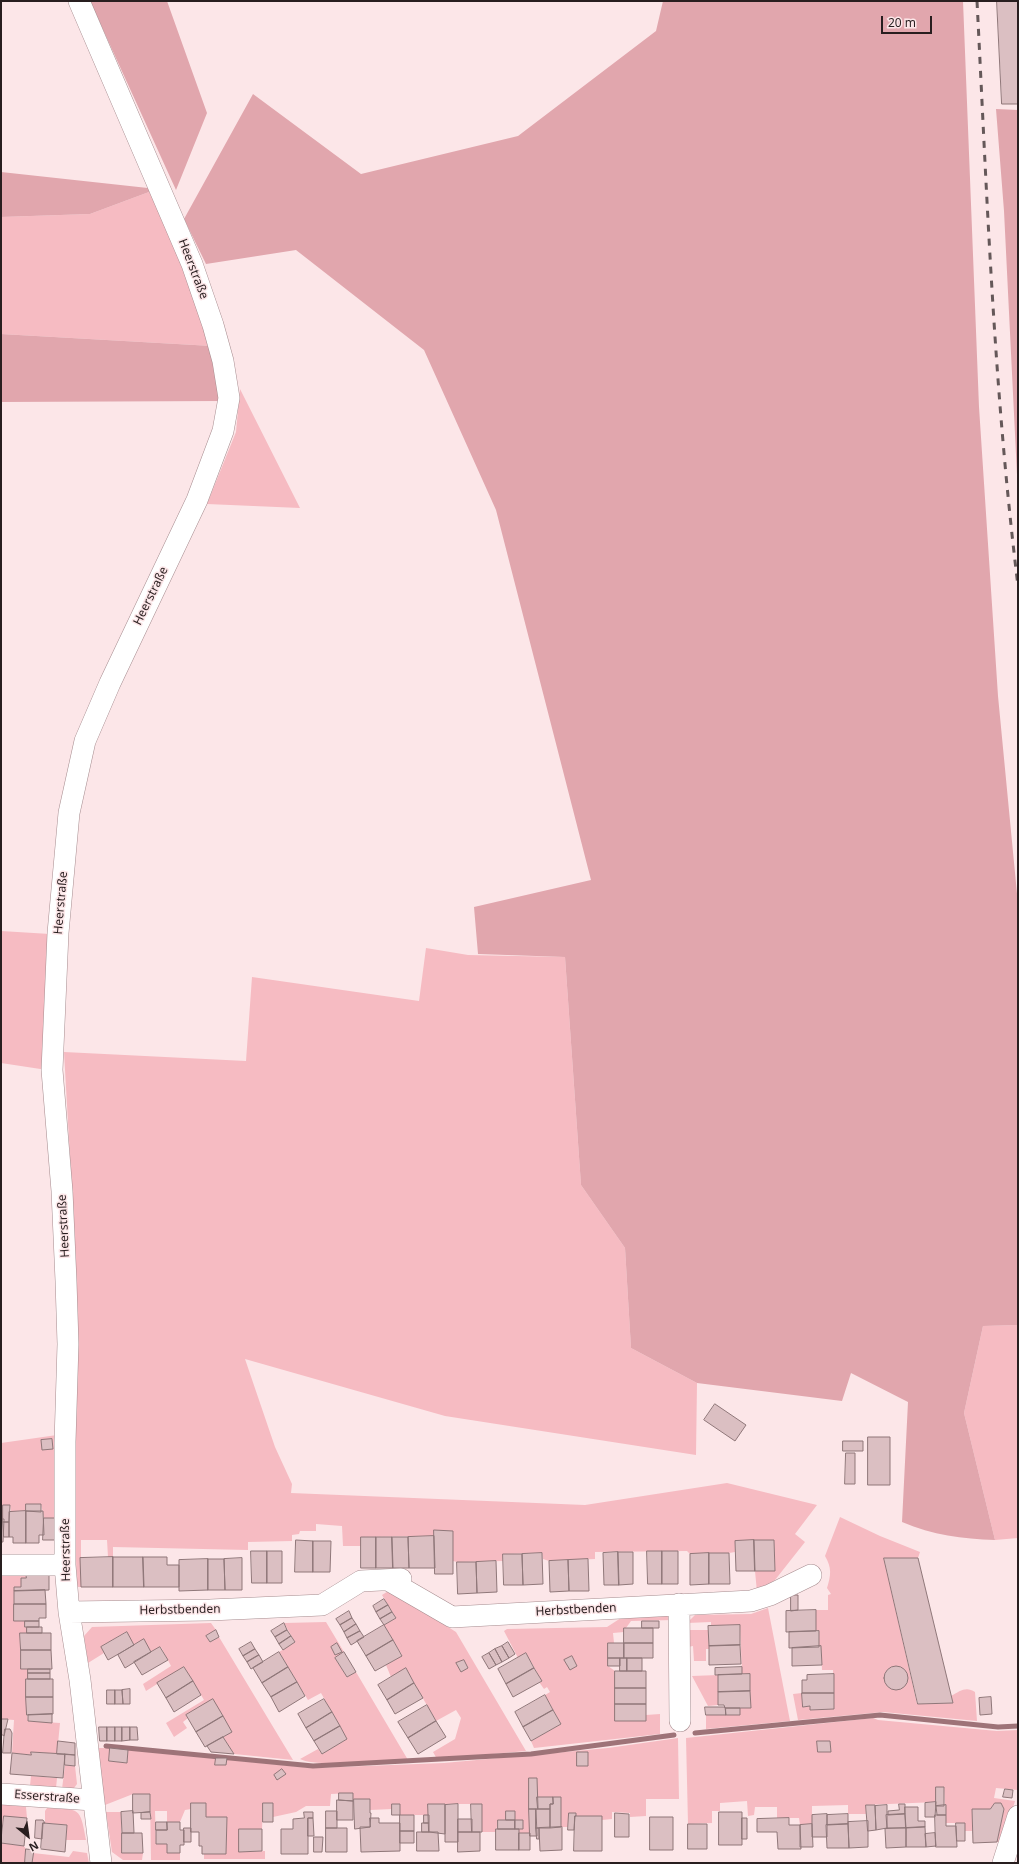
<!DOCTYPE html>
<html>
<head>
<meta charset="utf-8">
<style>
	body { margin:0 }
	#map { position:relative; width:1019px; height:1864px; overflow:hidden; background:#fce6e8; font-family:"Noto Sans",sans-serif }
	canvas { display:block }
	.frame { position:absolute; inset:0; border:2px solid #281e1f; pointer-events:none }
	.north { position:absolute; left:8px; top:1816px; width:40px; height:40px; -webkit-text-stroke:3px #fce6e8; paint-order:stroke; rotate:151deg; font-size:11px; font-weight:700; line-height:16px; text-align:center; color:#281e1f }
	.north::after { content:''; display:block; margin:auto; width:14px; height:18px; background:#281e1f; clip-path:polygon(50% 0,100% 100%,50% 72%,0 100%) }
	.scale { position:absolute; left:881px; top:16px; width:51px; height:18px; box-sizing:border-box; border:2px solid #281e1f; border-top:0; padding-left:5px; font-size:12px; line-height:14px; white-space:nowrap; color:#281e1f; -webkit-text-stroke:3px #fce6e8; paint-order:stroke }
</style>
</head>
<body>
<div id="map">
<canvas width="1019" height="1864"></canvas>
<div class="frame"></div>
<div class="north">N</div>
<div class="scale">20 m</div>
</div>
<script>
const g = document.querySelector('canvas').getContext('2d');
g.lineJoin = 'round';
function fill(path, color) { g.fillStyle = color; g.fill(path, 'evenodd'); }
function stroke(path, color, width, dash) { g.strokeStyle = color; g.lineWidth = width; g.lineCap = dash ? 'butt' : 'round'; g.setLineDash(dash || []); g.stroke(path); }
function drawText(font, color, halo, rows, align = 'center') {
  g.font = font + ' "Noto Sans",sans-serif'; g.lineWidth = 3; g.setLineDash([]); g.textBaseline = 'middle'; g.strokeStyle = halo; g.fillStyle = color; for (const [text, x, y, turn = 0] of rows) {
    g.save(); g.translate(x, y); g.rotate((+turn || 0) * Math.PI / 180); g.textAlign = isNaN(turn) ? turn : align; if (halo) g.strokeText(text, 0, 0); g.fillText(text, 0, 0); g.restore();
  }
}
const green = new Path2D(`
	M157 189 212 346 1 334V217L90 214Z
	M240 389 300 508 207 504 236 432Z
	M1 931 50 934 47 1070 1 1063Z
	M426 948 468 955 565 957 581 1185 625 1248 631 1348 697 1383 696 1455 445 1416 245 1359 275 1447 292 1484 291 1493 585 1505 727 1483 817 1505 795 1534 805 1542 775 1580 757 1592 755 1571 775 1570 774 1540 735 1541V1552L729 1553 690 1554 687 1551 595 1552V1559L549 1561 543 1559 542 1553 503 1554V1561L457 1562 453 1561V1531H435L434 1536 361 1537V1546H343L342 1526 316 1524V1531H300L299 1534 292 1535V1541L248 1542V1550L113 1547V1557H108L107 1540H81V1587H77L74 1505 76 1263 64 1052 246 1061 252 977 419 1001Z
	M1018 1325V1538L995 1540 964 1413 983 1326Z
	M57 1435 56 1518H44L41 1504H27L26 1511 11 1512 10 1505H4V1519H1V1443Z
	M840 1517 880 1536 920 1552 918 1558H884L917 1704 953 1703 951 1696C960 1691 966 1686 975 1692L977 1721 883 1712 798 1720 793 1694 802 1693 803 1707 810 1706V1710L834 1709 833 1670H822L821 1647H819V1631H816V1610H828V1595L831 1594 827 1588C831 1575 832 1568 825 1556Z
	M1 1573H26V1578H21V1587L14 1588V1621H25V1627H27V1633L20 1634 21 1669H28V1679H26L27 1715 28 1721 60 1723 57 1754 32 1752 31 1755 12 1753 14 1720 1 1719Z
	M390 1590 456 1632 526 1751 437 1759 433 1752 455 1739 461 1718 456 1710 436 1721 406 1669 391 1677 386 1665 402 1655 384 1625 396 1618 382 1595Z
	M768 1608 790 1721 706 1729V1715H740V1708H750V1674H742L740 1625 711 1626V1622L687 1623 695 1615 751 1614Z
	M624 1616H667L673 1620 631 1621 626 1628 624 1629V1632L613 1633 614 1643H608V1666L615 1671V1721L646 1715 660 1714V1734L534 1748 531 1741 561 1724 545 1695 550 1692 547 1687 544 1689 539 1682 542 1681 526 1653 518 1658 504 1631 507 1629 607 1627Z
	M326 1622 344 1652 335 1658 347 1677 356 1672 408 1760C387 1760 315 1768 300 1759L318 1749 322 1754 347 1739 321 1693 308 1700 279 1652 295 1642 284 1623Z
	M211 1623 216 1630 206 1636 210 1642 219 1637 293 1760 234 1754 223 1737 213 1700 186 1715 188 1718 183 1722 187 1728 174 1737 166 1723 204 1700 184 1667 146 1691 143 1684 171 1666 161 1647 151 1652 143 1640 134 1645 126 1632 101 1647 104 1653 88 1663 84 1636 92 1627Z
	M688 1630H709V1649H706V1661H694L693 1646 688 1647Z
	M718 1675V1705L708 1706 692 1676Z
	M873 1718 878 1720 997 1731 1018 1730V1790L996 1788 994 1798 1015 1801 1003 1842H997L1004 1809 1001 1803H995L990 1809H972V1831H965V1823H946L944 1787H936V1802L866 1805V1814H848V1805L812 1806V1824L800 1825 799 1818H777V1807H755L754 1815 748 1816 747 1801 720 1803V1811H712V1823L688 1824 686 1738Z
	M678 1738 679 1799H646V1816L630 1817V1813L612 1812V1819L602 1820V1816H576V1813H569L568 1827H561V1797H537V1778H529L530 1833H519V1829H523V1820H515V1811H506V1820H498L496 1832H482V1804H429V1815H400V1804H392V1809L370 1810V1799H353V1793L331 1794 330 1806H306L296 1812 273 1817V1803H263L262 1829H239L240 1852 265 1851V1859H204V1854H226L227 1817H206V1803H191V1809L185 1810 180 1822H167V1811H155L156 1844H167V1853H180V1860H151L150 1794H133L105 1805 97 1748H110L109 1761 127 1763 128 1750 313 1768 444 1763 608 1748Z
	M65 1765 75 1766 77 1784 74 1788 62 1789Z
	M31 1776 57 1778 56 1788 30 1786Z
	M1 1804 26 1807 27 1818 3 1817 2 1830H1Z
	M47 1808C80 1810 80 1806 86 1840H66L67 1825 45 1823V1811Z
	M106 1812H121L122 1853H143L142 1860H123L112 1852Z
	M1 1843 24 1846 26 1849 25 1863H1Z
	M73 1851 87 1853 89 1863H32L33 1853 69 1857Z`);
const forest = new Path2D(`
	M90 1H167L207 113 176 190Z
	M663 1H963L979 407 998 696 1018 904V1325L983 1326 964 1413 995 1540C962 1539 933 1535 902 1522L908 1402 851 1373 842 1401 697 1383 631 1348 625 1248 581 1185 565 957 478 954 474 907 591 880 496 510 424 350 296 250 206 264 184 219 253 94 361 174 518 136 656 31Z
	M996 109 1018 110V495L1004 211Z
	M1 172 157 189 90 214 1 217Z
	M1 334 212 346 221 401 1 402Z`);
const stream = new Path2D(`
	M695 1733 880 1715 998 1727 1018 1726
	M106 1746 313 1766 531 1754 674 1735`);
const building = new Path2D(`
	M997 1H1018V104H1002Z
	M715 1404 746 1425 735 1441 704 1420Z
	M868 1437H890V1485H868Z
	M52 1439 53 1449 42 1450 41 1440Z
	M843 1441H863V1451H843Z
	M846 1453H855V1484H845Z
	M26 1504H41V1512L26 1511Z
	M3 1505H10L9 1522H3Z
	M26 1511V1543H13V1537H9V1512Z
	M26 1511H43L44 1535H39V1543H26Z
	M44 1518H56V1540H43Z
	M1 1519H4L3 1542H1Z
	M3 1522H9V1537H4Z
	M434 1530 453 1531V1574H435Z
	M434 1536 435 1568H409L408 1537Z
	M361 1537H376V1568H361Z
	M376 1537H392L393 1568H376Z
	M392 1537H408L409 1568H393Z
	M296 1540 313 1541V1572H295Z
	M754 1540 755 1571H736L735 1541Z
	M754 1540H774L775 1571H755Z
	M313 1541H331L330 1572H313Z
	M251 1551H267V1583H252Z
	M267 1551H282V1583H267Z
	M647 1551H662V1584H648Z
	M662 1551H678V1584H662Z
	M618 1552 619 1585H604L603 1553Z
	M618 1552H633V1584L619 1585Z
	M542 1553 543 1584 523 1585 522 1554Z
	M709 1553V1584L690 1585V1554Z
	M709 1553H729L730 1584H709Z
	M503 1554H522L523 1585H504Z
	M113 1557H143L144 1587H113Z
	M113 1557V1587H81L80 1558Z
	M143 1557H167V1565H179V1587H144Z
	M242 1558V1590H225L224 1559Z
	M884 1558H918L953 1703 918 1704Z
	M208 1559V1590L179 1591V1560Z
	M208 1559H224L225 1590H208Z
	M588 1559 589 1591H569L568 1560Z
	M568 1560 569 1591 550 1592 549 1561Z
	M496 1561 497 1592 477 1593 476 1562Z
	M457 1562H476L477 1593 458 1594Z
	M26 1573H49V1590L14 1591V1587H21V1578H26Z
	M45 1590 46 1604H14V1591Z
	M791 1595H798V1610L791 1611Z
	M384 1599 388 1605 376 1612 373 1606Z
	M14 1604H46V1618H39V1621H14Z
	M388 1605 392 1612 380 1619 376 1612Z
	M816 1610V1631L786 1632V1611Z
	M349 1611 352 1618 340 1625 336 1619Z
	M392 1612 396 1618 384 1625 380 1619Z
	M352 1618 356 1624 344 1632 340 1625Z
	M25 1621H39V1627H25Z
	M642 1621H659V1628H642Z
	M284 1623 287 1630 275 1637 271 1631Z
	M356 1624 360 1631 347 1638 344 1632Z
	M384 1625 393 1640 366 1656 357 1641Z
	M740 1625V1645L709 1646 708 1626Z
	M27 1627H42V1633H27Z
	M624 1628H653V1643H624Z
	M216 1630 219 1637 210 1642 206 1636Z
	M287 1630 291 1636 279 1644 275 1637Z
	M360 1631 364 1637 351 1645 347 1638Z
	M819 1631V1647L789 1648V1632Z
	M127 1632 134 1645 108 1660 101 1647Z
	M20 1633H51V1650H21Z
	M291 1636 295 1642 283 1650 279 1644Z
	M144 1639 151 1652 125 1668 118 1655Z
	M393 1640 402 1656 375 1671 366 1656Z
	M251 1642 255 1649 243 1656 239 1649Z
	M508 1642 515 1654 509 1658 502 1646Z
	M337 1643 342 1652 335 1655 331 1647Z
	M608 1643H624V1658H608Z
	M624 1643H653V1658H624Z
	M740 1645 741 1664 709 1665V1646Z
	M502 1646 509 1658 502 1662 495 1649Z
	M821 1646 822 1665 792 1666V1648Z
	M160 1647 168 1660 142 1675 134 1662Z
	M255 1649 259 1655 247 1662 243 1656Z
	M495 1649 502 1662 496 1665 489 1653Z
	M21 1650H51L52 1669H21Z
	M279 1652 288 1667 262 1683 253 1668Z
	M344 1652 356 1672 347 1677 335 1658Z
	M489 1653 496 1665 489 1669 482 1657Z
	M526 1653 534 1668 506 1684 498 1669Z
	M259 1655 263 1662 251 1669 247 1662Z
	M572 1656 577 1666 570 1670 564 1660Z
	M608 1658H620V1666H608Z
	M620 1658H627V1671H620Z
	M627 1658H642V1671H627Z
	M464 1660 468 1668 461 1672 456 1663Z
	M884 1678a12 12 0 1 1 24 0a12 12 0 1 1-24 0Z
	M184 1667 193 1681 166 1698 157 1683Z
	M288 1667 297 1682 271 1697 262 1683Z
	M742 1667V1674L715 1675V1668Z
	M406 1668 414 1683 387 1700 378 1685Z
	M534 1668 542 1681 513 1697 506 1684Z
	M28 1669H50V1673H28Z
	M615 1671H646V1688H615Z
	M28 1673H50V1679H28Z
	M750 1674V1691L718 1692V1675Z
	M834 1674V1693H802V1680H807V1675Z
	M26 1679H53V1697H26Z
	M193 1681 201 1695 174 1712 166 1698Z
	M297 1682 305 1696 279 1712 271 1697Z
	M414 1683 423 1698 395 1714 387 1700Z
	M615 1688H646V1704H615Z
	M130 1689V1704H123L122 1690Z
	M107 1690H115V1704H107Z
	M115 1690H122L123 1704H115Z
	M750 1691 751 1708H725L724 1705H718V1692Z
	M802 1693H834V1709L810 1710V1706L803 1707Z
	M545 1695 553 1710 523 1727 515 1712Z
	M26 1697H53V1714L27 1715Z
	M991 1697 992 1714 980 1715 979 1698Z
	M213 1699 223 1716 196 1732 186 1715Z
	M324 1699 332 1712 306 1728 298 1714Z
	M615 1704H646V1721H615Z
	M427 1705 436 1721 408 1738 398 1722Z
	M705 1707H725L726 1715H706Z
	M726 1708H740V1715H726Z
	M553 1710 561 1724 531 1741 523 1727Z
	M332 1712 340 1726 314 1741 306 1728Z
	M52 1714V1723L28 1721V1715Z
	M223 1716 232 1732 205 1747 196 1732Z
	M1 1719H8L4 1736 1 1734Z
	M436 1721 446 1737 418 1754 408 1738Z
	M340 1726 347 1739 322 1754 314 1741Z
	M99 1727H107V1741H100Z
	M107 1727H115V1741H107Z
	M115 1727H122V1741H115Z
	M122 1727H130V1740L122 1741Z
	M130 1727H137L138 1740H130Z
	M5 1729H10L12 1733 11 1753H3Z
	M223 1737 234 1754 211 1752 207 1746Z
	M58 1741 75 1743V1755L57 1754Z
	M817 1741H830L831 1752H818Z
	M110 1748 128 1750 127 1763 109 1761Z
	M31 1752 65 1754 63 1778 10 1774 12 1753 31 1755Z
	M577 1752H588V1766H577Z
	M65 1754 75 1755V1766L65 1765Z
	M216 1758H227L226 1765H215Z
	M282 1769 286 1774 277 1780 274 1775Z
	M529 1778H537L538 1809H529Z
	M936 1787H944V1806H936Z
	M1005 1789 1013 1790 1012 1798 1003 1797Z
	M339 1793H353V1801L339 1800Z
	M133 1794H150V1812L133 1813Z
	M537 1797H553V1804H550V1809H538Z
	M553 1797H561V1827L550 1828V1804H553Z
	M354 1799H370V1813H371L370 1827 355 1829Z
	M337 1800 353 1801V1820H337Z
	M936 1802 935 1817H925V1803Z
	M191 1803H206V1817H227L226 1854H202V1846H199V1832H191Z
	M263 1803H273V1822H263Z
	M995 1803H1001L1004 1809 997 1842 973 1843 972 1809H990Z
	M392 1804H400V1815H392Z
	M428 1804H445V1834L429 1832Z
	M458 1804V1842H445V1805Z
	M471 1804H482V1832H472Z
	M899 1804H905V1814L888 1815V1811L899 1810Z
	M866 1805H875L876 1830 868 1831Z
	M887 1805V1828L876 1830 875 1806Z
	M946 1805V1815H937L936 1806Z
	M905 1807H918V1821H925V1827L906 1828Z
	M529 1809H536L537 1836H530Z
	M536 1809H550V1828H536Z
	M133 1811 134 1833H122L121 1812Z
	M326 1811H337V1828H326Z
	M506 1811H515V1820H506Z
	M150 1812 151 1819H141V1813Z
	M304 1812H313V1818H308V1854H281V1829H293V1819L304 1818Z
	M719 1812H742V1845H719Z
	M569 1813H576V1816H575L574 1830H568Z
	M615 1813 629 1814V1837H615Z
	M827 1814V1837H812V1815Z
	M848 1814V1824L827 1825V1815Z
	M905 1814 906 1828H887L886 1815Z
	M400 1815H414V1831H400Z
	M424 1815H429V1823H424Z
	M935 1815H946V1826H956L957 1847H936Z
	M4 1816 27 1818 24 1846 1 1843Z
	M575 1816H602V1851H574Z
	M650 1817H673V1850H650Z
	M308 1818H313L314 1836H308Z
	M370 1818H379V1823H400V1851L361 1852 360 1827H370Z
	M742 1818H747V1839H742Z
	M789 1818V1825H800L801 1849H778L777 1832H757V1819Z
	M458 1819H472V1832H458Z
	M36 1820H43L45 1823H43L42 1839 35 1838Z
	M498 1820H515V1829H498Z
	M515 1820H523V1829H515Z
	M868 1821V1847L849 1848 848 1822Z
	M156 1822H167V1830H156Z
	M167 1822H180V1830H184V1845H180V1853H167V1844H156V1830H167Z
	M43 1823 67 1825 65 1852 41 1849Z
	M422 1823H429V1832H422Z
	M956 1823H965V1841H957Z
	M688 1824H707V1849H688Z
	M812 1824 813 1847H800V1825Z
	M848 1824 849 1848H827L826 1825Z
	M562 1827V1850L540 1851 539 1828Z
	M925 1827 926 1847H906V1828Z
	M184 1828H191V1842H184Z
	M326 1828H347V1852H326Z
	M536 1828H539V1839H537Z
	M906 1828V1847L886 1848 885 1829Z
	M239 1829H262V1851L239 1852Z
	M496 1829H519V1850H496Z
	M400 1831H414V1843H400Z
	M417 1832H438L439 1851H417Z
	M458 1832H480V1851L458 1852Z
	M122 1833H142L143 1853H122Z
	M519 1833H530V1850H519Z
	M935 1833 936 1846 926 1847 925 1834Z
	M314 1837H323L322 1852H314Z
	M26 1849 34 1850 32 1863H25Z`);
const minor = new Path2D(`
	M79 1 192 264 213 325 223 361 229 398 223 431 197 500 110 683 85 741 69 813 58 933 52 1070 62 1191 66 1281 68 1344 65 1442V1565L69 1612 80 1680 101 1863
	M1 1565H65
	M388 1580 452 1617 751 1601 770 1595 811 1575
	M679 1604 680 1721
	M69 1612 210 1610 322 1605 361 1581 401 1579
	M1 1794 93 1800
	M1003 1863 1018 1816`);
const rail = new Path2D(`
	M977 1C987 196 994 392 1018 586`);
const streetNames = [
	["Heerstraße",193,269,69],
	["Heerstraße",151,596,-64],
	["Heerstraße",61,903,-85],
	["Heerstraße",64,1226,-93],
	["Heerstraße",66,1550,-91],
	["Herbstbenden",180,1610,-1],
	["Herbstbenden",576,1610,-3],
	["Esserstraße",47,1797,4]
];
fill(green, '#f6bbc2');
fill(forest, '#e1a6ad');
stroke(stream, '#9e7378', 5);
fill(building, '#dbbfc2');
stroke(building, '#8f7779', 1);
stroke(minor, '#a68c8f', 22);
stroke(minor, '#fff', 21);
stroke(rail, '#655859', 3, [7, 7]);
drawText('12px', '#281e1f', '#fce6e8', streetNames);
</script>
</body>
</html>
